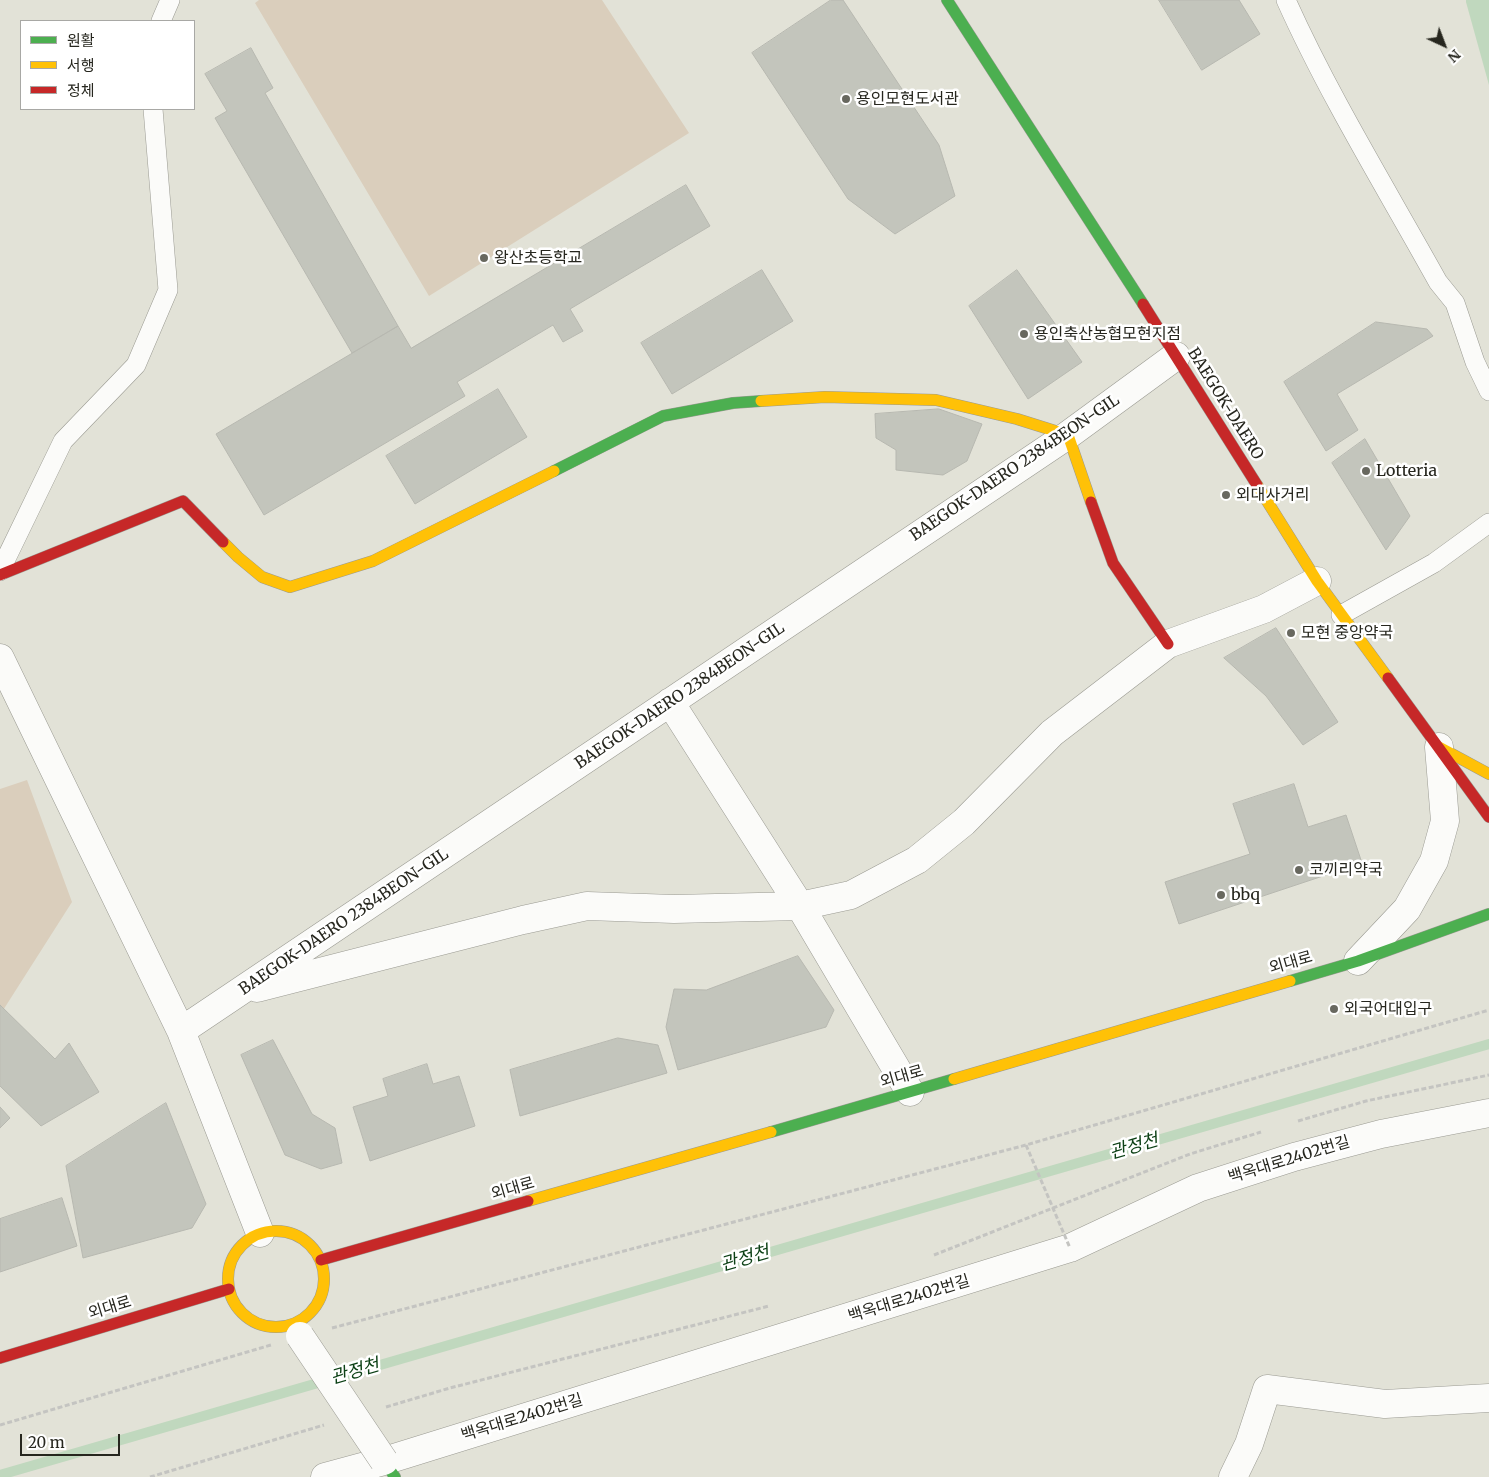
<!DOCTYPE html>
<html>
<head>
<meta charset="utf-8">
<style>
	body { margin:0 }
	#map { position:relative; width:1489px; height:1477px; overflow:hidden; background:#e2e2d7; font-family:Merriweather,"Noto Sans KR",serif }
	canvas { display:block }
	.legend { position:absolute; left:20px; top:20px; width:175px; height:90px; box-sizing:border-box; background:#fff; border:1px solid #a8a8a5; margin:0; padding:6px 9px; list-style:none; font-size:15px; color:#26261e }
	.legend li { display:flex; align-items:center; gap:10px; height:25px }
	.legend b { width:25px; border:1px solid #a8a8a5 }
	.north { position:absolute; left:1419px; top:20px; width:50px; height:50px; -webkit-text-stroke:4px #fff; paint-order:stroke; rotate:137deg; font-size:14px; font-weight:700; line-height:20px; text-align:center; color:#26261e }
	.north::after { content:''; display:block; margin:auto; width:18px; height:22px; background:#26261e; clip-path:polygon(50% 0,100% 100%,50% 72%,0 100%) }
	.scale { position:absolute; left:20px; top:1434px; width:100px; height:22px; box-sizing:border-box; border:2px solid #26261e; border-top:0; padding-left:6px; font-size:15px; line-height:18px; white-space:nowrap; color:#26261e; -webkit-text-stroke:4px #fff; paint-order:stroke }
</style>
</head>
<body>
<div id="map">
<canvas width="1489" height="1477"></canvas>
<ul class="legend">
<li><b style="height:6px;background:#4caf50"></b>원활</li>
<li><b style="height:6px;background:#ffc107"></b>서행</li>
<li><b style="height:6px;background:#c62828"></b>정체</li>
</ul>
<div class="north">N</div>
<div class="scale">20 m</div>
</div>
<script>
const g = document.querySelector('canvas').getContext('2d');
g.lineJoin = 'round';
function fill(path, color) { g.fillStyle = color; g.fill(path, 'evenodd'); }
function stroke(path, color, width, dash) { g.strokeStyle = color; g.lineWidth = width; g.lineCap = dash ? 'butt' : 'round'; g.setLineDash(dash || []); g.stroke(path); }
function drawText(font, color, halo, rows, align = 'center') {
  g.font = font + ' Merriweather,"Noto Sans KR",serif'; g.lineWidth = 5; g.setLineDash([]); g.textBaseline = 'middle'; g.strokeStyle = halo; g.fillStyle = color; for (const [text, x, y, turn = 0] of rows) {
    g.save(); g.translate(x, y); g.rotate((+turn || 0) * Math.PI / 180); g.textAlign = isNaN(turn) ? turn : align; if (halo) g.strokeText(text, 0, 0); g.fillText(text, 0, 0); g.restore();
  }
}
const green = new Path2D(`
	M259 0H602L689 133 429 296 255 3Z
	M27 780 72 902 0 1015V789Z`);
const water = new Path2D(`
	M1466 0H1489V85L1466 2Z`);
const stream = new Path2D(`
	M0 1475 1489 1044`);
const building = new Path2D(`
	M831 0H843L939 145 955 196 895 234 848 199 752 53Z
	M1159 0H1239L1260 34 1202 70Z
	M251 48 273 88 265 93 398 326 352 353 215 118 227 111 205 74Z
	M686 185 710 226 570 309 583 331 563 342 553 325 457 382 465 396 264 515 216 434 398 326 411 348Z
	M762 270 793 321 672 394 641 343Z
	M1017 270 1082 362 1028 399 969 306Z
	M1376 322 1427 329 1433 336 1337 394 1358 430 1326 451 1284 382Z
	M498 389 527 437 415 504 386 456Z
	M939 409 982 424 967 461 943 475 896 470V450L876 438 875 414Z
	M1365 439 1410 516 1386 550 1332 463Z
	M1276 628 1338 722 1303 745 1266 696 1224 658Z
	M1294 784 1308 827 1346 815 1362 863 1179 924 1165 882 1250 854 1233 804Z
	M798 956 834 1010 826 1027 678 1070 666 1027 674 989 706 990Z
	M0 1005 55 1059 69 1043 99 1092 41 1126 0 1086Z
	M618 1038 658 1045 667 1073 520 1116 510 1070Z
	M273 1040 312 1114 335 1128 342 1163 321 1169 285 1155 241 1055Z
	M427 1064 433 1084 459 1076 475 1126 370 1161 353 1107 388 1096 383 1079Z
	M166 1103 206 1204 192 1228 83 1258 66 1166Z
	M0 1107 10 1118 0 1128Z
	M62 1198 77 1246 0 1272V1219Z`);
const path = new Path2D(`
	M1298 1121 1366 1101 1489 1075
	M934 1255 1190 1154 1261 1132
	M332 1328 1026 1145 1489 1010
	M386 1407 450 1388 769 1306
	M0 1425 271 1345
	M150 1477 324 1425`);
const lane = new Path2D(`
	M1286 0C1329 96 1387 190 1438 282L1455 303 1475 362 1489 391
	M161 21 170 0
	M0 571 63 441 136 365 168 290 153 109
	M1341 615 1434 563 1489 523`);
const street = new Path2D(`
	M0 658 181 1031 260 1233
	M670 702 800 906 910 1092
	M1358 961 1407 909 1434 861 1445 821 1439 747
	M257 988 523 920 587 906 674 909 800 906 851 895 917 860 964 822 1052 733 1168 644 1264 609 1317 581
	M181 1031 1068 435 1176 356
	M325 1477 384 1461 1070 1248 1198 1188 1294 1157 1381 1134 1489 1113
	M1233 1477 1249 1444 1267 1389 1385 1404 1489 1398`);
const fast = new Path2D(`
	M947 0 1143 304
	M554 471 663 416 733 403 761 401
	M1290 981 1358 961 1489 914
	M771 1132 954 1079
	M384 1461 395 1477`);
const slow = new Path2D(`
	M761 401 825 397 936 400 1017 419 1068 435 1091 502
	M1257 485 1317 581 1388 678
	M223 542 238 557 262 577 290 587 373 561 554 471
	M1439 747 1489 774
	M954 1079 1290 981
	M528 1201 771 1132
	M228 1279a48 48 0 1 1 96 0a48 48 0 1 1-96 0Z`);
const jam = new Path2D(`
	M1143 304 1257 485
	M1091 502 1113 563 1168 644
	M0 575 183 501 223 542
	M1388 678 1489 817
	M321 1260 528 1201
	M0 1358 229 1289`);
const pathBridge = new Path2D(`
	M1026 1145 1070 1248`);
const streetBridge = new Path2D(`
	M300 1336 384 1461`);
const markers = [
	[846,99,5,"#68685f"],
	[484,258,5,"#68685f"],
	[1024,334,5,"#68685f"],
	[1366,471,5,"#68685f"],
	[1226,495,5,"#68685f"],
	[1291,633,5,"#68685f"],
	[1299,870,5,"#68685f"],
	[1221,895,5,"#68685f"],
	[1334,1009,5,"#68685f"]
];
const poiNames = [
	["용인모현도서관",856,99],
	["왕산초등학교",494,258],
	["용인축산농협모현지점",1034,334],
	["Lotteria",1376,471],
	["외대사거리",1236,495],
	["모현 중앙약국",1301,633],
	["코끼리약국",1309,870],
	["bbq",1231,895],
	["외국어대입구",1344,1009]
];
const streetNames = [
	["BAEGOK-DAERO",1225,404,58],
	["BAEGOK-DAERO 2384BEON-GIL",1015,468,-34],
	["BAEGOK-DAERO 2384BEON-GIL",680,696,-34],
	["BAEGOK-DAERO 2384BEON-GIL",344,922,-34],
	["외대로",1291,963,-16],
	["외대로",902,1077,-16],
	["백옥대로2402번길",1289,1160,-17],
	["외대로",513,1189,-16],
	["백옥대로2402번길",909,1299,-17],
	["외대로",110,1308,-17],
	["백옥대로2402번길",522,1418,-17]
];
const waterNames = [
	["관정천",1134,1147,-16],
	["관정천",745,1259,-16],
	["관정천",355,1372,-16]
];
fill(green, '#dacebc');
fill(water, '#c0d8be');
stroke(stream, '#c0d8be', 10);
fill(building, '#c3c5bc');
stroke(building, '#b7b8b0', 1);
stroke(lane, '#9a9a92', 20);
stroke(street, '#9a9a92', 29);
stroke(fast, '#9a9a92', 12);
stroke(slow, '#9a9a92', 12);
stroke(jam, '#9a9a92', 12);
stroke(path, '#c4c4c1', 3, [5, 2.5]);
stroke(lane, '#fbfbf9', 19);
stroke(street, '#fbfbf9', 28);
stroke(fast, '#4caf50', 11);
stroke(slow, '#ffc107', 11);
stroke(jam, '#c62828', 11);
stroke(streetBridge, '#9a9a92', 29, []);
stroke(pathBridge, '#c4c4c1', 3, [5, 2.5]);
stroke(streetBridge, '#fbfbf9', 28);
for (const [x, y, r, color] of markers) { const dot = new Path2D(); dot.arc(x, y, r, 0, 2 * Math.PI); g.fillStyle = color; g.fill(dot); stroke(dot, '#fff', 2); }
drawText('16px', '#26261e', '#fff', poiNames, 'left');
drawText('16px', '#26261e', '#fff', streetNames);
drawText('italic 18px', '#0d4116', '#fff', waterNames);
</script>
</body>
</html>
